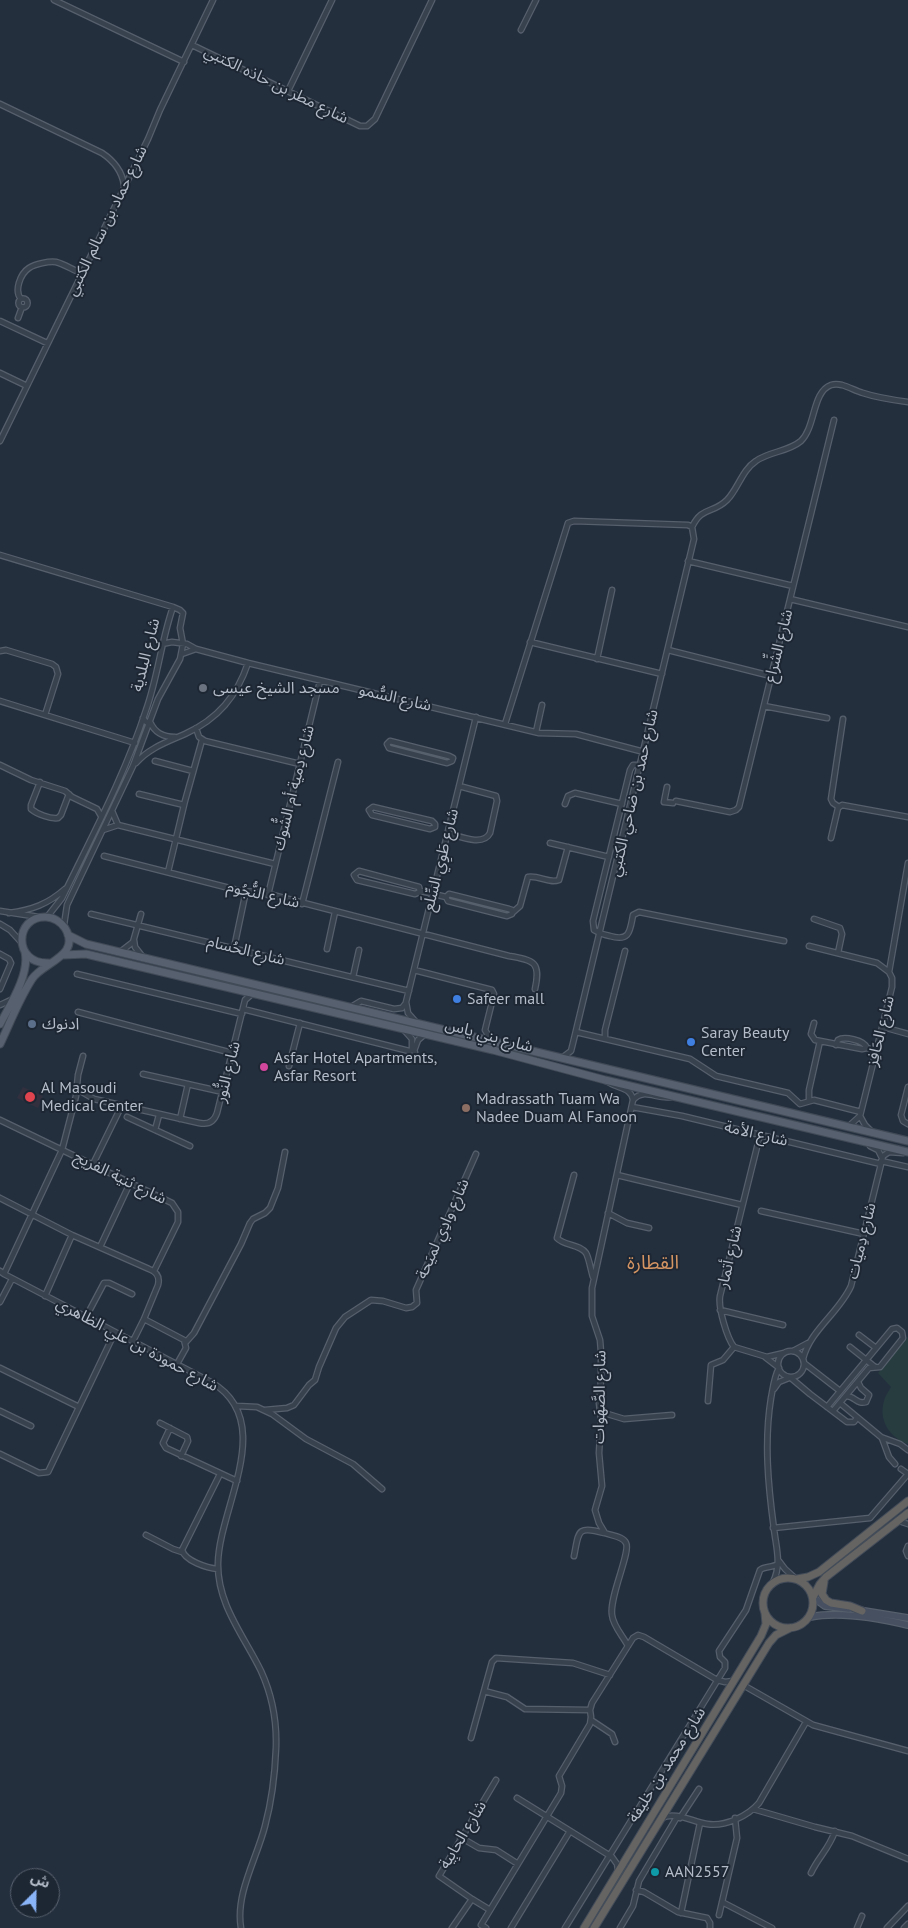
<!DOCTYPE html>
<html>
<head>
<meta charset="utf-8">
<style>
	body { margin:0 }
	#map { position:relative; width:908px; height:1928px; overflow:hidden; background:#242f3e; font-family:"PT Sans","Noto Sans Arabic",sans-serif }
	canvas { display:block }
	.north { position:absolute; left:10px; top:1868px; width:50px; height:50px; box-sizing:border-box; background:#1d2633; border:1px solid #59626f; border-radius:50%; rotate:23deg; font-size:14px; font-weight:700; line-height:20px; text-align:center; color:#b4bcc9 }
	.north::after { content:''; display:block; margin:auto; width:18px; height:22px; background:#8ab4f8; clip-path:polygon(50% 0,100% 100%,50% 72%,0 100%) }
</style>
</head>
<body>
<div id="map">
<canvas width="908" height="1928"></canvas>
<div class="north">ش</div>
</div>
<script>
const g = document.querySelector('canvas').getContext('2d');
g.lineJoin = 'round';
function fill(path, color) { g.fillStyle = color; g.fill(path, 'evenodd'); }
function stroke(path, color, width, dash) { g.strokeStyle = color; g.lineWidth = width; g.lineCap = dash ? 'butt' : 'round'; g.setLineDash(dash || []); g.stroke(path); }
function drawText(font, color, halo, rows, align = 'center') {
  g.font = font + ' "PT Sans","Noto Sans Arabic",sans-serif'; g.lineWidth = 4; g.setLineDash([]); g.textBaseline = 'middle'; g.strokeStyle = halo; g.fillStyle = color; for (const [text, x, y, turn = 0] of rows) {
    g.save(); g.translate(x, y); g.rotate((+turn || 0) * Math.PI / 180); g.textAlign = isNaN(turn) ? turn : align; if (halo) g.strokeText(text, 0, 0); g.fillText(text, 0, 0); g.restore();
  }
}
const medical = new Path2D(`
	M23 1087 43 1096 38 1108 17 1098Z`);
const green = new Path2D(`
	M908 1337V1444C890 1438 878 1420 884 1401 885 1396 889 1391 891 1387L878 1373Z`);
const minor = new Path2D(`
	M54 0 184 62
	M521 30 536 0
	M192 45 360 126H367L375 119 432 0
	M288 91 332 0
	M0 104 102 153C114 161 122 171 124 185
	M18.5 303a4.5 4.5 0 1 1 9 0a4.5 4.5 0 1 1-9 0Z
	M21 299C14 291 20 274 29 268 35 264 49 261 56 262 64 264 73 270 81 273
	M18 318 22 307
	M0 321 47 343
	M0 373 27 386
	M0 441 148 139 160 110 213 0
	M692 527C702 506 713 514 727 500 738 489 742 470 756 461 770 451 788 452 801 441 816 426 812 392 831 385 834 384 838 384 842 385 849 387 856 391 863 393 878 398 893 400 908 402
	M0 555 173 607 180 610 183 613 180 628 183 644 180 659 158 699 133 766 67 905 64 925
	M688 561 793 586
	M790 599 908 627
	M530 642 662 674
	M162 644 172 642 187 644 196 649 248 663 539 733 576 734 644 752
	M668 650 771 676
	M0 651 6 650 52 664 56 667 58 674 45 715
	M182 654 196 649
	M597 659 612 590
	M0 701 135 743
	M764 706 827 718
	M143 718 146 722H150C155 733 163 737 175 737
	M505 724 568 523 574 521 688 525 692 527 694 539 573 1043 571 1051 563 1057
	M196 728 199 737 205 741 300 764
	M536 732 542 705
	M390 741 449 756 453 758 452 761 447 763 389 748 387 744Z
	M155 761 193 771
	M136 763C149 748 167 742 185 734 218 719 237 696 248 663
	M0 765 31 780 65 791 72 797 97 809 101 816
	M641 765H633L630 770 593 921 594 930C599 933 604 935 610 936 630 942 630 931 633 915L639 912 784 941
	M40 782 31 805V809C37 814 50 819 58 818L61 815 69 794
	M667 787 664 802 673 803
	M139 794 184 805
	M676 801 730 812 736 810 739 807 834 420
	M565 804 568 796 575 793 622 804
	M373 807 432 821 435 824V827L430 829 372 815 369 810Z
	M839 807 833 803 831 799 843 719
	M112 811 118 825
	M103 830 118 825 275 864
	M447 833C459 836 483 847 490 833L497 801 496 796 459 786
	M831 838 838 808 842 805 908 817
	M550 843 609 857
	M104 856 241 891 261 892 509 956C534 960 541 962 535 989
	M359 871 419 887 420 892 415 894 357 880 354 875Z
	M168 872 185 801 202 740
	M421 891 446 897
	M449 894 509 909 512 910V914L507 916 448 901 446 897Z
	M268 895 320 681
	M302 904 338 762
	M0 911 39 917
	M9 913C32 910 48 904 65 889
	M512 913 520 906 528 877C539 875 549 884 559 880L568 847
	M91 914 409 991
	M47 917 62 898C92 836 125 775 146 710 158 677 161 641 173 607
	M814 919 840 928 842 934 838 953
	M0 924 10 930 21 942
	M134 940 135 947 142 956
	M809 946 877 963 889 972 892 978V987L860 1116 849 1126
	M234 948 246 891
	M327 949 335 912
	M120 952 133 942 141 914
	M0 954 9 959 11 963 0 989
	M414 970 492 990 494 994 485 1030 491 1040
	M889 972 908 863
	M77 974 242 1014
	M353 977 359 950
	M0 1005 11 1000
	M351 1007 361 1001 394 1009 402 1008 406 1003
	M243 1009 409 1051
	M78 1012 232 1053
	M416 1022 408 1013 406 1002 476 717
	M814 1023 811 1034 815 1040 862 1049 867 1048 876 1050
	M883 1027 908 1034
	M404 1030 412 1039V1050
	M576 1032 690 1059 716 1076 788 1093 800 1104 814 1100 861 1112
	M605 1039V1030L625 951
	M836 1045 838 1040C844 1036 864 1040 867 1048
	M409 1053a3 3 0 1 1 6 0a3 3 0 1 1-6 0Z
	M414 1051 418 1040 425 1034
	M289 1066 300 1023
	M143 1074 223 1092
	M608 1082C618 1089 631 1087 633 1100L592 1288V1316L600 1340 601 1352V1380L599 1403 601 1419 599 1453 602 1486 595 1510 599 1523 605 1533C612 1536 623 1536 626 1543 631 1552 609 1597 612 1615 613 1626 623 1636 628 1646
	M908 1087 901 1115 903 1121 908 1124
	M77 1089 94 1099 199 1123C208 1125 214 1122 217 1113L245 1000 253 993
	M633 1100C644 1087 657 1100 671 1097
	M809 1101V1090L820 1041
	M632 1107 682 1116 881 1164
	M860 1116 865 1125 871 1131
	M127 1117 190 1146
	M180 1119 188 1084
	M0 1120 172 1203 178 1212V1222L154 1271
	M155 1130 159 1115
	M760 1135 720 1296C718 1308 727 1338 734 1347L767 1357 784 1353
	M870 1146 878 1150 882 1158
	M881 1161 908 1167
	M93 1164 122 1105
	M574 1175 557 1238C564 1246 580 1244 586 1253 589 1258 591 1271 593 1277
	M617 1175 742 1205
	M0 1198 72 1235 149 1269C157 1272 160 1277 158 1285L144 1319 133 1341
	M761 1211 864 1234
	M608 1213 627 1223 649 1228
	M100 1247 130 1183
	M0 1271 4 1274 211 1382C278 1421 219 1507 218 1563 217 1604 244 1636 261 1671 272 1695 277 1721 276 1748 275 1774 272 1800 265 1826 257 1858 235 1894 241 1928
	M4 1274 62 1150 76 1096 78 1075 83 1056
	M45 1296 72 1235
	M0 1302 12 1279
	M720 1310 783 1325
	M86 1317 104 1283H109L132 1294
	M144 1319 184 1340 186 1348 177 1364
	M859 1335 876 1348
	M186 1342 194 1333 241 1244 250 1223 253 1219 265 1213 270 1208 278 1188 285 1152
	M850 1347 875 1367
	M793 1351 808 1343
	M778 1364a13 13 0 1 1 26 0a13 13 0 1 1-26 0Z
	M765 1357 778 1367
	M803 1359C810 1330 839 1313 851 1286L883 1156 889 1152 903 1153
	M804 1363 840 1391
	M0 1368 79 1407
	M791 1378 810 1394 847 1422H854L857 1418
	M774 1389 779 1382 789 1378
	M846 1396C855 1396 857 1405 866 1402L869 1395 861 1388 858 1382
	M708 1401 711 1365 723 1360 734 1347
	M840 1403 881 1437 900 1444 908 1450
	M237 1406 257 1407 272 1414 306 1439 353 1464 382 1489
	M827 1407 892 1329 897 1328 902 1332 903 1338 880 1367 869 1368 833 1411
	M265 1410 287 1408 294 1405 309 1385 315 1380 319 1367 336 1328 345 1317 371 1300 383 1301 406 1308 412 1307 417 1303 416 1290 420 1281 476 1154
	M0 1411 31 1426
	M601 1412 624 1419 672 1415
	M160 1423 187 1437 188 1441 181 1456
	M170 1428 163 1443 166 1448 237 1481
	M882 1438 889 1457 895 1464
	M0 1454 39 1473 48 1472 115 1332
	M901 1469 908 1474
	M899 1521 908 1524
	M773 1528 870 1518 908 1474
	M146 1535 173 1549 182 1552
	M908 1546 906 1551 908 1556
	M574 1556C579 1532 576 1525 604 1533
	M779 1561 785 1569 795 1578
	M218 1569C207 1568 185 1561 182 1550L220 1474
	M773 1582C782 1564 776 1547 774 1529 768 1485 764 1441 771 1398 773 1388 774 1377 779 1368
	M743 1685 813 1725 908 1751
	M484 1691 507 1697 525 1709 590 1710
	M590 1710 592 1703 633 1638 638 1635 644 1637 717 1680 725 1682 733 1681
	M591 1720 612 1734 615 1742
	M471 1738 492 1662 496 1658 573 1663 610 1675
	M517 1798 612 1857 617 1864 618 1870
	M753 1809 815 1827 852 1836 908 1859
	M662 1818C675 1811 693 1822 707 1824 725 1827 748 1816 759 1803L806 1722
	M680 1818 699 1789
	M460 1837 479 1848 496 1850 518 1864
	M811 1873C819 1856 829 1849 835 1831
	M636 1890 644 1892 678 1912 707 1918 710 1923V1928
	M472 1899 490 1910
	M722 1902 772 1928
	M681 1913 700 1823
	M719 1915 737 1838 735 1818
	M452 1928 472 1899 439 1876 496 1780
	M486 1928 481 1925 561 1793 562 1786 559 1776 590 1724 591 1717 590 1710
	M511 1928 570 1831
	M565 1928 725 1668V1662L720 1657 719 1651 746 1610 760 1570C764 1566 772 1568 778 1564
	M620 1928 633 1906 639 1881 677 1817
	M857 1928 862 1916
	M887 1928 908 1906
	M904 1928 908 1924`);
const secondary = new Path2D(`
	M814 1598 825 1606 849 1609
	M858 1610 908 1618
	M810 1617C839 1611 879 1618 908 1625`);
const primary = new Path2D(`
	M68 935 86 944 908 1141
	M63 955 86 954 493 1050 605 1080 908 1152
	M0 1024C10 1005 30 974 25 952
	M0 1044C10 1023 19 999 32 979 43 962 82 956 65 928 61 922 53 917 46 917 14 916 13 964 48 963`);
const trunk = new Path2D(`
	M763 1603a25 25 0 1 1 50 0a25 25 0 1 1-50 0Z
	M797 1579 808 1577 819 1572 908 1501
	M824 1582 822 1594 826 1600 831 1603 850 1606 862 1611
	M813 1597 820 1584 826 1577 908 1513
	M584 1928 761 1636 766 1624 765 1613
	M594 1928 769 1643 776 1635 790 1628`);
const markers = [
	[203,688,5,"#6b7280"],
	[457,999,5,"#3f7fe0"],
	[32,1024,5,"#5c6f8a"],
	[691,1042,5,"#3f7fe0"],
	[264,1067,5,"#d1479c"],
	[30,1097,6,"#e0444e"],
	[466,1108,5,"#8d6e63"],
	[655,1872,5,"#0f9aa8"]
];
const streetNames = [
	["شارع مطر بن حاذه الكتبي",276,85,26],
	["شارع حماد بن سالم الكتبي",107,221,-64],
	["شارع الشِّراع",779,646,-76],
	["شارع البلدية",146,655,-76],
	["شارع السُّمو",395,698,13],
	["شارع دِمية أم الشُّوك",294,788,-76],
	["شارع حمد بن ضاحي الكتبي",634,793,-77],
	["شارع طَوِي السِّلَع",441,860,-76],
	["شارع النُّجُوم",263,895,13],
	["شارع الحُسام",246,951,14],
	["شارع الحَافِز",881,1031,-76],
	["شارع بني ياس",489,1036,15],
	["شارع النُّور",228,1072,-76],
	["شارع الأمة",756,1134,13],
	["شارع ثنية الفريج",120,1178,26],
	["شارع وادِي لميَحة",443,1229,-66],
	["شارع دِميات",862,1241,-76],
	["شارع أتمار",730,1257,-77],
	["شارع حمودة بن علي الظاهري",137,1345,28],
	["شارع الصَّهَوات",600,1397,-89],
	["شارع محمد بن خليفة",667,1765,-58],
	["شارع الحابِية",463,1835,-59]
];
const poiNames = [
	["مسجد الشيخ عيسى",213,688],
	["Safeer mall",467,999],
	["ادنوك",42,1024],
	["Saray Beauty",701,1033],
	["Center",701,1051],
	["Asfar Hotel Apartments,",274,1058],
	["Asfar Resort",274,1076],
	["Al Masoudi",41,1088],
	["Medical Center",41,1106],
	["Madrassath Tuam Wa",476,1099],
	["Nadee Duam Al Fanoon",476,1117],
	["AAN2557",665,1872]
];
const quarterNames = [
	["القطارة",653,1264]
];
fill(medical, '#32303f');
fill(green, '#263c3f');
stroke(minor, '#565f6c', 7);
stroke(secondary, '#565f6c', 8);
stroke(primary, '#414a57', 9);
stroke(trunk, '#434c59', 9);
stroke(minor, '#38414e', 4.5);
stroke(secondary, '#465061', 5.5);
stroke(primary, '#56606e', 7);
stroke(trunk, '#656462', 7);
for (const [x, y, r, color] of markers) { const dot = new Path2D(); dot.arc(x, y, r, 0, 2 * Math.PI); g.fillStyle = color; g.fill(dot); stroke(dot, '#1d2633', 2); }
drawText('16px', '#b4bcc9', '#1d2633', streetNames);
drawText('16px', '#b4bcc9', '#1d2633', poiNames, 'left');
drawText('19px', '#d59563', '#1d2633', quarterNames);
</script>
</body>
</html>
